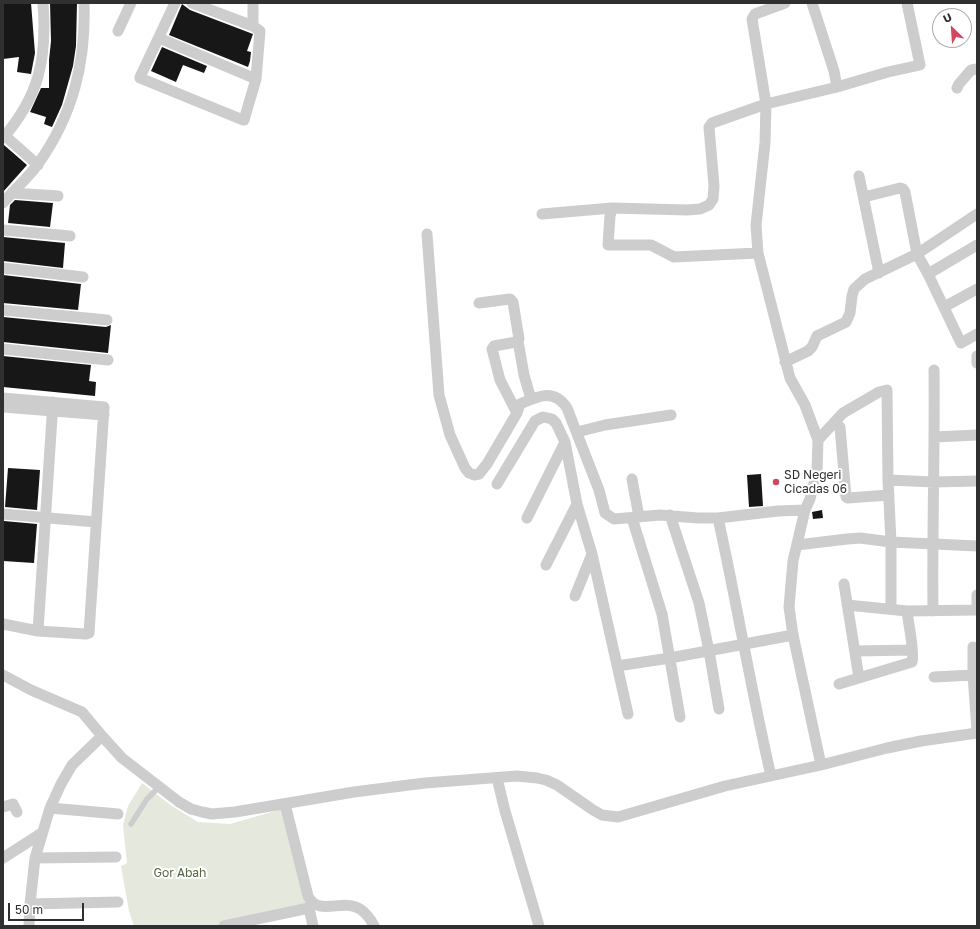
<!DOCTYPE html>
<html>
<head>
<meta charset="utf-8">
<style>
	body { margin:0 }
	#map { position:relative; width:980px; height:929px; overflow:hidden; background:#fff; font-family:"Golos Text",sans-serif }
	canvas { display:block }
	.frame { position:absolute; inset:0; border:4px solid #303030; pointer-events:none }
	.north { position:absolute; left:932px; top:8px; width:40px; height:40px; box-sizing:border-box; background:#fff; border:1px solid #acacac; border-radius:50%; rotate:335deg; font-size:11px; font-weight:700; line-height:16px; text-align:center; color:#303030 }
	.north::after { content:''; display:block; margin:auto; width:14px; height:18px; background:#d44660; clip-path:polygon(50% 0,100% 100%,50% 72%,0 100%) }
	.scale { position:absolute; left:8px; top:903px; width:76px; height:18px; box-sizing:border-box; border:2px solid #303030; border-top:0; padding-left:5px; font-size:12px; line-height:14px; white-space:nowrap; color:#303030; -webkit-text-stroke:3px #fff; paint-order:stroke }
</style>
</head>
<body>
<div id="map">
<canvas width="980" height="929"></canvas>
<div class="frame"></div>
<div class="north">U</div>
<div class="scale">50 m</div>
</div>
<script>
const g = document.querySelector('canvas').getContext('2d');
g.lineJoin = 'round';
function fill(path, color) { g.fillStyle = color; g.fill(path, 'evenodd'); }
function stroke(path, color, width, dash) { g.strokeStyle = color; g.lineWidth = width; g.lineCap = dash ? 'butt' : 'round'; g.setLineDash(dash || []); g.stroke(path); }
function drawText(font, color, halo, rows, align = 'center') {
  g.font = font + ' "Golos Text",sans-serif'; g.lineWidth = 4; g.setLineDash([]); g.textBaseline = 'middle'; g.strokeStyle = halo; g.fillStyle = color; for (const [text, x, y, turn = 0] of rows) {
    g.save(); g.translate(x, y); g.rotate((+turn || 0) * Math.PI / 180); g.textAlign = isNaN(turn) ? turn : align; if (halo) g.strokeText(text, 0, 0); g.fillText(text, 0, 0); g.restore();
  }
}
const green = new Path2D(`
	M142 783 172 806 198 822 230 824 282 809 307 907 217 926H134L129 911 121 866 127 863 123 825 128 806Z`);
const building = new Path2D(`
	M3 3H31L35 53 31 74 17 72 19 57 3 59Z
	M50 3H77L76 46 73 66 62 105 52 127 44 124 46 117 30 112 41 88H49V60L51 41Z
	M182 4 190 10 253 34 247 51 251 52 250 61 248 67 169 35Z
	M162 47 207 66 204 73 183 65 176 82 151 71Z
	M3 145H4L27 165 3 192Z
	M15 200 53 203 50 227 8 223 10 205Z
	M3 237 65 243 63 268 3 261Z
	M3 275 81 284 78 310 3 303Z
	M3 317 106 327 111 325 108 353 3 342Z
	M3 356 91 365 89 381 96 382 95 396 3 387Z
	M8 468 40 470 37 510 5 507Z
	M761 474 763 506 749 507 747 475Z
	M822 510 823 518 813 519 812 512Z
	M4 521 37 524 34 563 3 561Z`);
const lane = new Path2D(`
	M131 824 147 799 159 787`);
const street = new Path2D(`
	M175 3 140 77V78L243 120H244L256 79 260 31 253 26 192 3
	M812 3 834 71 837 87
	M253 26V3
	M118 31 131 3
	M159 38 256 79
	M957 88 959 84 971 70 977 69
	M3 134 38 165
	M3 138C40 95 47 58 43 3
	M859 176 879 273
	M12 193 58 196
	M864 197 900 188 903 189 905 192 917 254 928 274 959 339 961 343 977 334
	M3 203C14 190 28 178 38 164 73 115 86 63 84 3
	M612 208 610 216 608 245H651L674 257 758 253
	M542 214 612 208 687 210 700 209 709 205 713 199 714 186 709 127 712 123 766 104 752 19 755 14 785 3
	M3 230 70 236
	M427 234 439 395 450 435 465 468 469 473 474 475 479 474 487 464 517 413 520 404C538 396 554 388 567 408L599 490 605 513 614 519 660 515 698 518H718L778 511 805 510
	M3 268 83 277
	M928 274 977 245
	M479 303 510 299 513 302 519 339 516 342 494 346 492 349 500 380 517 413
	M944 307 977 289
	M3 310 107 320
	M518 341 524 375 531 399
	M3 349 108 360
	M977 356V363
	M785 362 808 351 812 347 817 336 846 322 850 313 852 296 854 289 865 279 917 254 977 214
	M3 398 104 407V408L89 633 86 634 38 631 3 624
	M3 407 104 415
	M840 427 846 497 848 498 889 495
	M577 432 605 425 671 415
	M935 437 977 435
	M818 440 843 413 879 392 887 390 888 480 891 542V609
	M632 479 639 517
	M888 480 934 482 977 481
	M497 484 535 421 543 417 552 419 556 423 565 442 577 504 592 554 628 714
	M3 514 96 522
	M670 515 699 603 709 651 719 709
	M527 518 565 442
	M632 518 662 614 680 717
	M718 518C737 604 751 690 771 776
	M797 545 847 539 860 538 891 542 977 546
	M546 565 577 504
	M844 584 859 678
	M575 596 592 554
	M847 605 907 611 977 610
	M977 610V595
	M933 611C932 530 935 450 934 370
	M38 631 53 402
	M973 647V675L977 730
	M855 651 912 650
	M617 666 670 658 793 635
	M3 675 31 690 82 712 102 736 122 758 179 802 191 809 202 812 212 814 235 812 354 792 425 783 517 776 537 778 546 780 557 785 593 810 602 815 618 817 725 786 821 765 887 748 921 741 977 733
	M934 677 973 675
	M839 684 912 662C915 653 908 622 907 611
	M821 765 793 635 789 607 793 561 805 510 810 499 817 471 818 440 805 405 790 378 758 253 756 225 765 143 766 104 837 87 888 72 920 65 907 3
	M497 778 505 811 539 926
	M285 804 308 896C318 917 343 898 360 909 366 913 371 920 374 926
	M3 807 13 804 17 812
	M50 808 118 814
	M3 858 42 833
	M35 858 116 857
	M30 904 118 902
	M309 908 313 926
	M29 926 30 904 35 858 50 808 61 784 72 765 102 736
	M224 926 309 908 314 904`);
const markers = [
	[776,482,4,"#d44660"]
];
const poiNames = [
	["SD Negeri",784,475],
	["Cicadas 06",784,489]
];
const parkNames = [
	["Gor Abah",180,873]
];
fill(green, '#e5e9dd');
fill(building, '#171717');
stroke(lane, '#cdcdcd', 5.5);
stroke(street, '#cdcdcd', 11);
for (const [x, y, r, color] of markers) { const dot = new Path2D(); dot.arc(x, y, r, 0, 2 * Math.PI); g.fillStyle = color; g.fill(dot); stroke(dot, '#fff', 1.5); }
drawText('12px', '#303030', '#fff', poiNames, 'left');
drawText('12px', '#586842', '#fff', parkNames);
</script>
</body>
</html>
